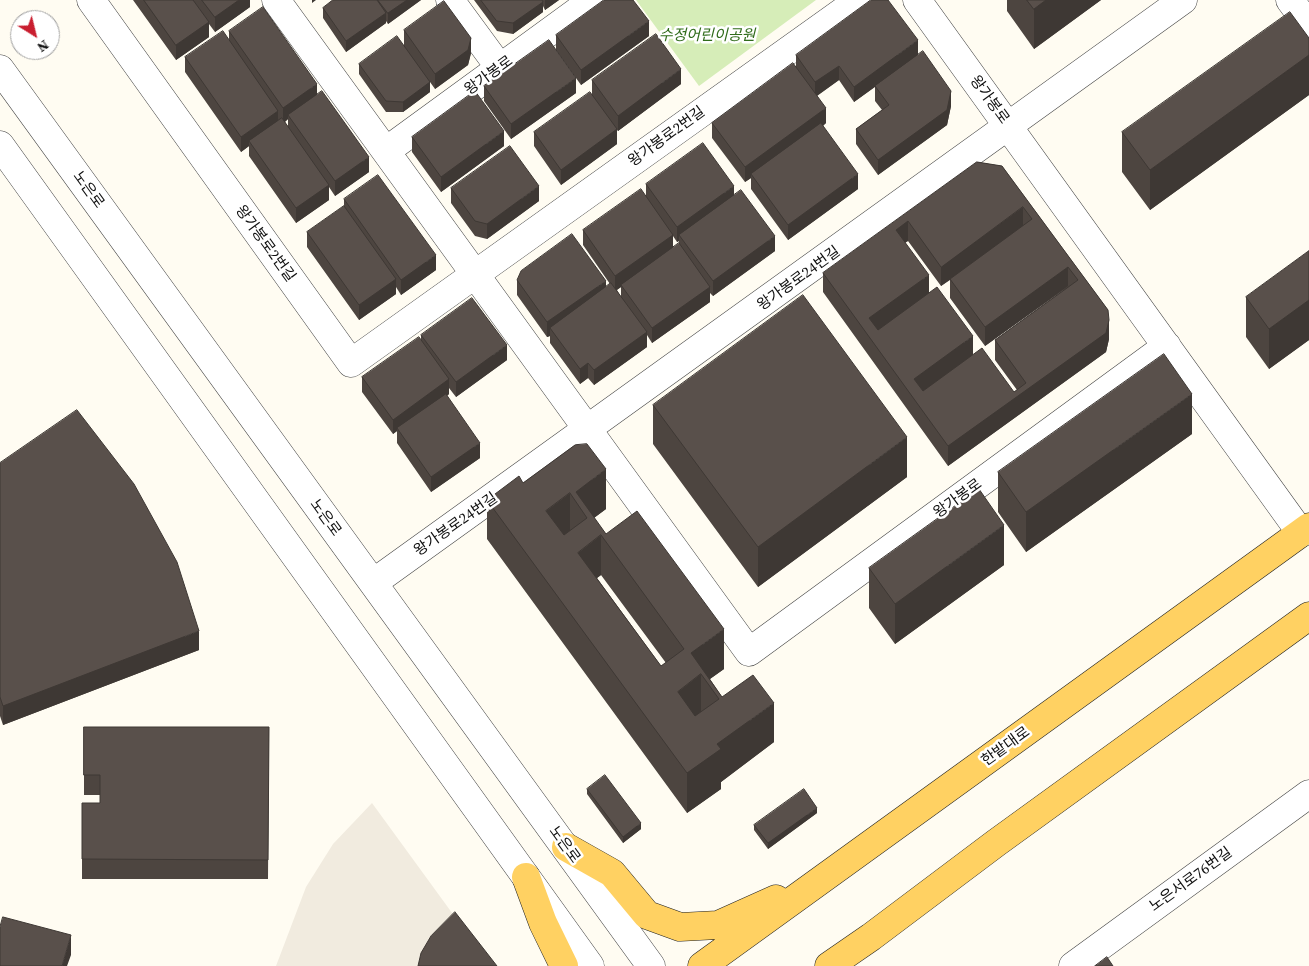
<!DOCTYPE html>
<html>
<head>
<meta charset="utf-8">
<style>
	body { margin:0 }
	#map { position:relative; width:1309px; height:966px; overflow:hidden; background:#fffcf2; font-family:"Source Serif 4",serif }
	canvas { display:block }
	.north { position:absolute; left:10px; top:10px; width:50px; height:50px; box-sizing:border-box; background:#fff; border:1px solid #9f9f9f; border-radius:50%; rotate:144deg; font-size:14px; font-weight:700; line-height:20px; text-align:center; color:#0f0f0f }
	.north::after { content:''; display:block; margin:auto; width:18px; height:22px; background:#c91e2f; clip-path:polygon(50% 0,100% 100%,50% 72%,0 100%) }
</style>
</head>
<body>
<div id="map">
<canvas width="1309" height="966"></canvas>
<div class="north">N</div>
</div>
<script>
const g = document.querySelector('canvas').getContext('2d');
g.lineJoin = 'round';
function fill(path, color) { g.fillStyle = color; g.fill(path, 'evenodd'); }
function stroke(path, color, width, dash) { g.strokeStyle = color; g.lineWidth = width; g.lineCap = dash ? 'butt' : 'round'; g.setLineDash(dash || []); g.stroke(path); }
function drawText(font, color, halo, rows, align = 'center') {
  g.font = font + ' "Source Serif 4","Noto Sans KR",serif'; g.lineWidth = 5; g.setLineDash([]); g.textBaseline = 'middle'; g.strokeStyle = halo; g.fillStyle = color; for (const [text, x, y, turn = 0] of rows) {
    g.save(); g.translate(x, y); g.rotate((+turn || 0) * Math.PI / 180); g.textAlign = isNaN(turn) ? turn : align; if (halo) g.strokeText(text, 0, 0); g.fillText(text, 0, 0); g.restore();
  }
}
const green = new Path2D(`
	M636 0H816L699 86Z`);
const plaza = new Path2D(`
	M372 803 455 917 419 966H276L306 887 333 844Z`);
const minor = new Path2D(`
	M91 0 351 363 859 0
	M276 0 749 652 1167 346
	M450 0 500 68
	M917 0 1301 533
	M1290 0 1309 26
	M0 69 651 966
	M0 145 590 966
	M386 151 593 0
	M373 583 1183 0
	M1073 966 1309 794`);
const major = new Path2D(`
	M566 847 612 873 647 915 680 927 718 925 776 899
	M526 877 543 923 564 966
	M702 966 1309 527
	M829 966 871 937 996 843 1309 616`);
const wall = new Path2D(`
	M133 0H250V7L215 32 209 24V37L176 60Z
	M333 0H421L388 24 386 21V23L346 52 323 18V8Z
	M474 0H559L545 10 543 6V12L513 34 497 31Z
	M1007 0H1101L1034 49 1007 11Z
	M404 30 471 53 468 65 435 89 430 82V92L403 112H386L359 74V64L404 45Z
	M229 31 317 94 369 172 335 196 329 187V200L296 223 249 156V146L241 152 185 72V57L229 40ZM288 119V127L285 122Z
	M556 35 649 36 581 85 556 50Z
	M1309 38V95L1150 210 1122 172V132Z
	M796 55H918L951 106 947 125 878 175 856 144V129L882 110 875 101V87L854 102 839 80 817 96 826 123 823 126 858 189 788 240 751 189V178L745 182 712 138V123L796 66Z
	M592 80 681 84 618 131 617 130V144L561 185 534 146V132L592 94Z
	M484 86 576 93 511 139 484 101Z
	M412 137 504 146 441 192 412 152Z
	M977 162 1002 166 1108 310 1109 339 1106 352 948 466 823 292V273ZM908 241 941 286 950 280V298L985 346 1068 287 995 340V360L1017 390 1014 392 973 355 929 293 905 242Z
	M646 184 734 195 775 251 713 296 710 293V302L652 343 647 335V347L594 385 588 378 580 384 550 343V336L547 337 517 295V280L606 287 610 284 583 245V230L646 197ZM673 236 677 242 679 241V244L673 248ZM621 287V297L617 290Z
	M451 188 539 201 487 239 475 236 451 203Z
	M344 199 436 270 401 295 396 287V294L359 320 307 247V232L344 206Z
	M1309 251V340L1269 369 1246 337V297Z
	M421 335 507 360 456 397 449 388V394L447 396 480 458 431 492 397 443V431L393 434 362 392V377L421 340Z
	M653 405 907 477 758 587 653 444Z
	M1192 434 1026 552 998 512V472Z
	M575 445 606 509 594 518 606 534 724 669 710 679 722 697 774 742 721 782V789L687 813 487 539V500L523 483ZM601 575 666 663 661 666 597 578Z
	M0 463 199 650 3 725 0 716Z
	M1004 565 895 644 869 608V568Z
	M84 727H269L268 879H82V803H100V795H84Z
	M587 789 641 829 623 843 587 794Z
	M817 813 768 849 754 830V825Z`);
const shadedWall = new Path2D(`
	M239 0H250V7L215 32V17Z
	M312 0H316L312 3Z
	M407 0H421L388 24V13Z
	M545 0H559L545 10Z
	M1046 0H1101L1034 49V9Z
	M543 2V12L513 34V23Z
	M386 13V23L346 52V41Z
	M649 21V36L581 85V70Z
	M209 22V37L176 60V45Z
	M471 38V53L468 65 435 89V74Z
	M918 40V55L854 102V87Z
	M1309 55V95L1150 210V170Z
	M839 66V80L815 97V82Z
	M681 69V84L618 131V116Z
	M576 78V93L511 139V124Z
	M430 82V92L403 112V102Z
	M317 84V99L288 115V119L283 123V108Z
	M951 91V106L947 125 878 175V160Z
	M826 108V123L753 176 751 174V178L745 182V167Z
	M278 111V126L249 141V146L241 152V137Z
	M617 129V144L561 185V170Z
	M504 131V146L441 192V177Z
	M369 157V172L335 196V181Z
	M858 174V189L788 240V225Z
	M329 185V200L296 223V208Z
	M539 186V201L487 239V224Z
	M734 186V201L679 235V241L677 242V227Z
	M1023 207V226L941 286V267Z
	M908 221V241L896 249V230Z
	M673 235V250L621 285V287L615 291V276Z
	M775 236V251L713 296V281Z
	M436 255V270L401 295V280Z
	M1068 267V286L985 346V327Z
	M929 275V294L869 338V318Z
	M396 279V294L359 320V305Z
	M606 281V296L550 328V336L547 337V322Z
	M710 287V302L652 343V328Z
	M1309 300V340L1269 369V329Z
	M1109 320V339L1106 352 948 466V446Z
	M647 332V347L594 385V370Z
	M973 336V355L914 398V379Z
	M507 345V360L456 397V382Z
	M588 363V378L580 384V369Z
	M449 379V394L399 430 397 428V431L393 434V420Z
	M1192 394V434L1026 552V512Z
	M907 437V477L758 587V547Z
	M480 443V458L431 492V477Z
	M606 469V509L587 523V518L576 492Z
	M570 493V533L546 550V511Z
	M1004 525V565L895 644V604Z
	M601 535V575L578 592V553Z
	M724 629V669L707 681 701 674V714L678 731V692L691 653Z
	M199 631V650L3 725V706Z
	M774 703V742L721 782V789L687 813V773L717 744Z
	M817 808V813L768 849V843Z
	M641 823V829L623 843V837Z
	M71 935V955L67 966H62Z`);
const building = new Path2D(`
	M144 0H193L209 22 176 45Z
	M202 0H239L215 17Z
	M333 0H377L386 13 346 41 323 8Z
	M378 0H407L388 13Z
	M481 0H542L543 2 513 23 497 21Z
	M604 0H633L649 21 581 70 556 35Z
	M871 0H888L918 40 854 87 839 66 815 82 796 55Z
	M1027 0H1046L1034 9Z
	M444 1 471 38 468 50 435 74 404 30Z
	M263 7 317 84 283 108 229 31Z
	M1290 12 1309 38V55L1150 170 1122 132Z
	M223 31 278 111 241 137 185 57Z
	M656 34 681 69 618 116 592 80Z
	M397 36 430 82 403 102 386 101 359 64Z
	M549 40 576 78 511 124 484 86Z
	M923 51 951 91 947 110 878 160 856 129 889 105 875 86Z
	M793 63 826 108 745 167 712 123Z
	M322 91 369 157 335 181 288 115Z
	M475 91 504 131 441 177 412 137Z
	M590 92 617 129 561 170 534 132Z
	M282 118 329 185 296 208 249 141Z
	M821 123 858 174 788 225 751 174Z
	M703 143 734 186 677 227 646 184Z
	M510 146 539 186 487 224 475 221 451 188Z
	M977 162 1002 166 1108 310 1109 320 1106 333 948 446 823 273ZM1023 207 1032 219 950 279 985 327 1068 267 1078 280 995 340 1026 383 1014 392 982 348 923 391 914 379 973 336 937 287 878 330 869 318 929 275 896 230 908 221 941 267Z
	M378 175 436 255 401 280 344 199Z
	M641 189 673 235 615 276 583 230Z
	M741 190 775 236 713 281 679 235Z
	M344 206 396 279 359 305 307 232Z
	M572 234 606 281 547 322 517 280 521 271Z
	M679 243 710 287 652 328 621 285Z
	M1309 251V300L1269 329 1246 297Z
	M611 283 647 332 594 370 588 363 580 369 550 328Z
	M803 295 907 437 758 547 653 405Z
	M472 298 507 345 456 382 421 335Z
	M419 337 449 379 393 420 362 377Z
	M1164 354 1192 394 1026 512 998 472Z
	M446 394 480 443 431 477 397 428Z
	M77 410 134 484 177 562 199 631 3 706 0 697V463Z
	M587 444 606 469 576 492 606 534 637 511 724 629 691 653 722 697 753 675 774 703 717 744 721 749 687 773 487 500 519 476 523 483 575 445ZM570 493 587 518 564 535 546 511ZM601 535 684 649 661 666 578 553ZM701 674 719 699 695 716 678 692Z
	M979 489 1004 525 895 604 869 568Z
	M84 727H269L268 860 82 859V803H100V775H84Z
	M605 775 641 823 623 837 587 789Z
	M804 789 817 808 768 843 754 825Z
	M455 912 497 966H418L421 953 431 936Z
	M3 917 71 935 62 966H0V927Z
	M1107 957 1113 966H1095Z`);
const parkNames = [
	["수정어린이공원",707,36]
];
const streetNames = [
	["왕가봉로",489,76,-36],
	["왕가봉로",989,100,54],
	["왕가봉로2번길",667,137,-36],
	["노은로",88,190,54],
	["왕가봉로2번길",265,244,54],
	["왕가봉로24번길",799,279,-36],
	["왕가봉로",958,499,-36],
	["노은로",325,518,54],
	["왕가봉로24번길",456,525,-35],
	["한밭대로",1006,747,-36],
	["노은로",564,845,54],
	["노은서로76번길",1191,880,-36]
];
fill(green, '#d6edb8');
fill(plaza, '#f1ebdf');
stroke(minor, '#424242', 29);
stroke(major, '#202020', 29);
stroke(minor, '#fff', 28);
stroke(major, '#ffd162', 28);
fill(wall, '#4d4540');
fill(shadedWall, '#3e3834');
fill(building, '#59504b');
stroke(building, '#3e3834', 1);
drawText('italic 15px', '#306c1b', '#fff', parkNames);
drawText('15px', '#0f0f0f', '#fff', streetNames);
</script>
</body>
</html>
